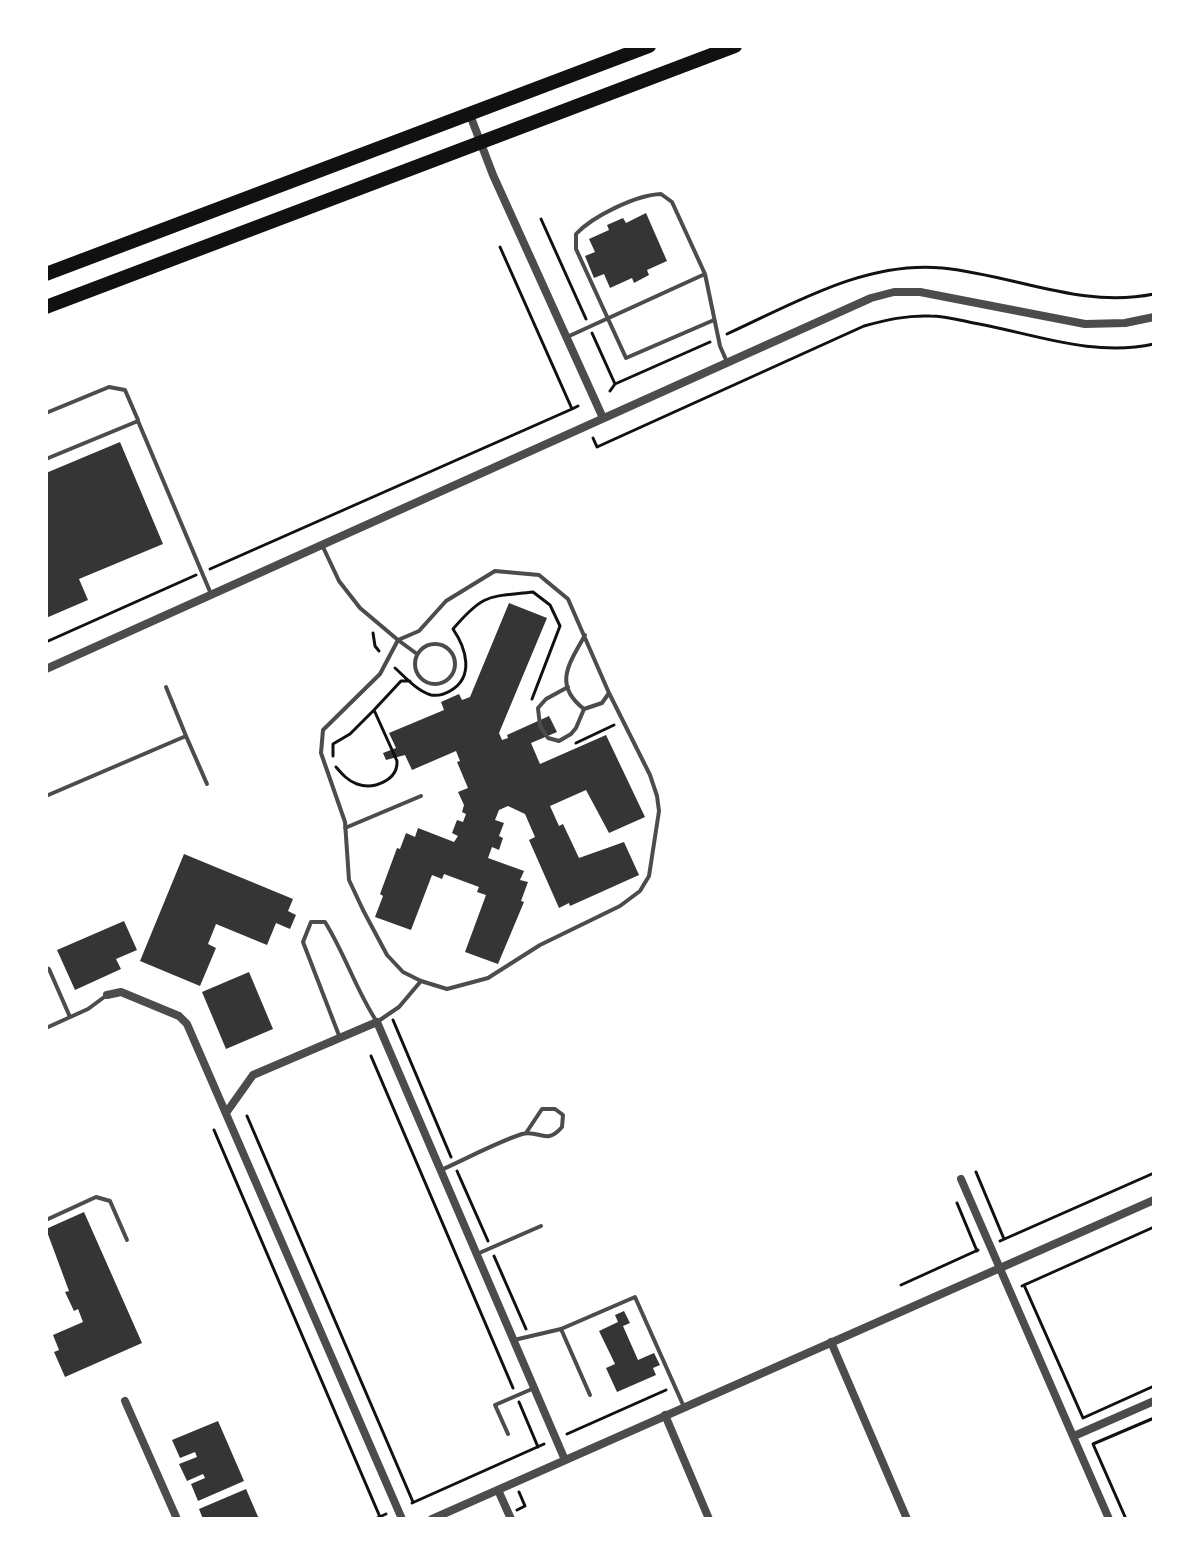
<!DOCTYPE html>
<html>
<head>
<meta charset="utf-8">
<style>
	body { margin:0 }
	#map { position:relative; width:1200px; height:1565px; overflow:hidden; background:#fff; font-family:Roboto,sans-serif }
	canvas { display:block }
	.frame { position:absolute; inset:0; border:48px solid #fff; pointer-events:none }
</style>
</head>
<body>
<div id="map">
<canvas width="1200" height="1565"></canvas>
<div class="frame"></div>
</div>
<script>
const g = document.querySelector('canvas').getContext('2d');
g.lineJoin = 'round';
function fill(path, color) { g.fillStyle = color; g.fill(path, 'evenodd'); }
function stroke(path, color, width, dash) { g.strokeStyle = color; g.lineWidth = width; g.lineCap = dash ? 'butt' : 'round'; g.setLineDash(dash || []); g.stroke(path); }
const building = new Path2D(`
	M646 213 667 261 647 270 649 275 634 283 632 278 610 288 604 274 594 278 585 256 595 252 589 239 609 230 607 225 623 218 626 223Z
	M120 442 163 544 79 579 88 600 46 618V473Z
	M509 603 547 618 499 733 502 740 508 738 507 735 549 716 557 732 531 743 540 764 606 735 645 817 609 833 586 790 550 806 559 826 563 824 579 858 624 842 639 875 570 906 569 903 559 908 529 840 535 837 525 814 508 806 499 810 495 820 504 823 499 836 503 838 499 850 492 847 488 858 524 871 520 880 528 882 521 901 524 902 498 964 465 952 486 895 477 892 479 887 444 874 442 879 432 875 411 930 375 917 383 896 380 894 397 848 400 849 406 833 415 837 418 828 454 842 458 836 452 833 457 820 463 822 466 814 462 812 464 805 458 792 468 788 457 762 460 761 456 751 412 770 405 755 386 760 383 753 396 748 389 733 444 710 441 702 459 694 462 700 470 697Z
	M184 854 293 899 288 911 296 915 290 929 276 923 267 945 216 924 208 944 216 948 200 986 140 961Z
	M124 921 137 950 116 959 121 969 75 990 57 950Z
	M249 972 273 1029 226 1049 202 992Z
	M84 1212 142 1343 65 1377 54 1352 59 1350 53 1335 83 1322 78 1309 74 1311 65 1292 69 1291 46 1229Z
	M624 1311 630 1323 623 1326 638 1360 654 1353 660 1365 653 1368 656 1375 617 1392 606 1368 615 1364 599 1331 618 1322 615 1315Z
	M218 1421 244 1481 198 1501 191 1484 205 1478 203 1474 187 1481 179 1464 197 1457 195 1452 180 1458 172 1440Z
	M246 1489 259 1519H203L199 1509Z`);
const path = new Path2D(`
	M541 219 586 319
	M500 247 572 409 578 406
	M592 333 615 384
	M727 334C795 303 865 261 942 268 1015 275 1080 309 1154 294
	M610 391 615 384 710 342
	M593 438 597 447 864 326C886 320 907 315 930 316 946 316 963 321 979 324 1037 335 1094 357 1154 344
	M210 569 572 409
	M373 633 375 646 379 651
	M46 642 196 575
	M395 668C405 677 417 691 431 695 437 696 445 694 450 691 475 677 466 648 453 629 484 593 488 597 533 592L550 605 560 626 532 699
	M576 743 614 725
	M333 756V744L350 734 374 710
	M336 767C342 774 348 781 357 784 374 790 398 780 397 761L374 710 401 681H410
	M393 1020 451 1157
	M371 1056 513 1388
	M247 1116 413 1502
	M214 1130 380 1517
	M457 1171 488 1241
	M976 1172 1004 1239
	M957 1203 977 1251
	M1000 1241 1154 1173
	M494 1256 526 1329
	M901 1285 978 1250
	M1024 1285 1083 1418 1154 1386
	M1022 1286 1154 1227
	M519 1402 538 1447
	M567 1434 666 1390
	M412 1503 544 1444
	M517 1510 525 1506 519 1492
	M375 1519 386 1514
	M1126 1519 1093 1444 1154 1418`);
const service = new Path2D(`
	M714 320 626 358 576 249V234C593 216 636 195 661 194L672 202 705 274 720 346 727 362
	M567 337 705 274
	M46 413 109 387 125 390 138 420
	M46 459 138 421 211 594
	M323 547 339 581 360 608 398 640 419 631 446 601 495 571 539 575 568 599 609 693 602 703 584 709C552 684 570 663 585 635
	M415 664a20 20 0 1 1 40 0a20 20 0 1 1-40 0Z
	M417 654 398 640 380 674 323 730 321 753 345 822 349 880 363 910 387 955 403 972 421 981 447 989 488 978 540 945 620 906 640 891 649 876 659 811 657 796 650 775 609 693
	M568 687 546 699 538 708 540 726 548 738 559 741 571 734 576 728 584 709
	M186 736 207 784
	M46 796 186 736 166 687
	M345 828 421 796
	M46 968 49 969 70 1017
	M46 1028 88 1009 107 995
	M340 1038 303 942 311 922H325C345 954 356 990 377 1022L399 1007 421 981
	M441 1170C468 1158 495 1143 522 1134 539 1129 546 1146 562 1127L563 1115 555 1109H542L526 1133
	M46 1220 96 1197 110 1201 127 1240
	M477 1254 541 1226
	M514 1340 561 1329
	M590 1395 561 1329 635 1297 684 1407
	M508 1434 495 1405 532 1389`);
const minor = new Path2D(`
	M470 115 493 175 603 418
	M46 669 871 298 894 292H920L1085 324 1125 323 1154 317
	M107 995 121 992 179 1016 187 1024 402 1519
	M226 1113 253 1075 377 1022 565 1460
	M961 1179 1109 1519
	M831 1342 907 1519
	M125 1401 177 1519
	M665 1415 709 1519
	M1074 1436 1154 1401
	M498 1490 511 1519
	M432 1519 1154 1200`);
const trunk = new Path2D(`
	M46 274 649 46
	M46 307 735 46`);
fill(building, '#353535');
stroke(path, '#111', 3);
stroke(service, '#4c4c4c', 4);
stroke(minor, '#4c4c4c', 8);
stroke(trunk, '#111', 14);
</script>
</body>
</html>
